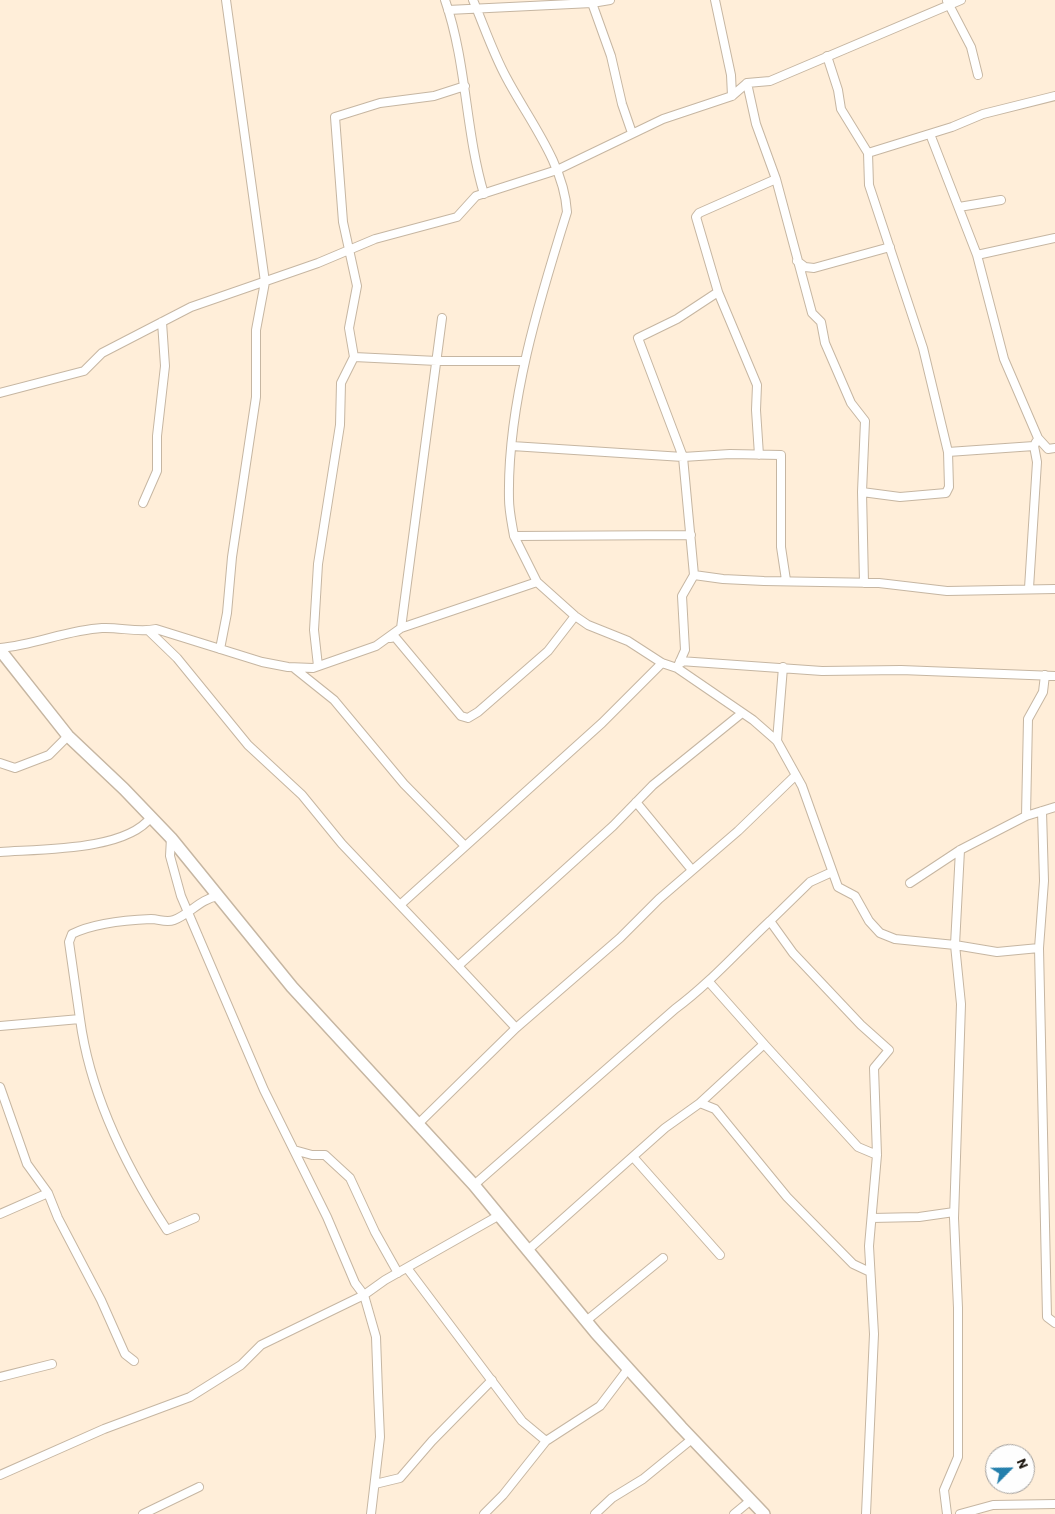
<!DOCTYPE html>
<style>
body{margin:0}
#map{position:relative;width:1055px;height:1514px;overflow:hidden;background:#ffeed9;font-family:Barlow,sans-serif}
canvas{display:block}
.north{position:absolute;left:985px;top:1444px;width:50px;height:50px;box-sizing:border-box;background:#fefefe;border:1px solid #a29f9c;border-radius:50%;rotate:67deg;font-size:14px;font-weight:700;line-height:20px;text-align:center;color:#17110a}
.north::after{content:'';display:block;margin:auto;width:18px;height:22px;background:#247fac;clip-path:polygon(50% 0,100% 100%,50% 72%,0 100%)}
</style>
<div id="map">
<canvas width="1055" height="1514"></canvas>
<div class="north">N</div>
</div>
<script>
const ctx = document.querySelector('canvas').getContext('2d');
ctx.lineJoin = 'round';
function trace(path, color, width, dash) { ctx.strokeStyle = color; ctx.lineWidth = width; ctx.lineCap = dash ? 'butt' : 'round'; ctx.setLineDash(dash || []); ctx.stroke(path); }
const street = new Path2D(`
 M445 0C467 63 465 131 484 194
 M473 0C484 26 493 53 506 77 528 119 564 163 567 212 539 301 507 405 509 499 509 511 512 524 514 536
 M715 0 731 75 732 96
 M947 1 971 47 978 75
 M592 3 611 56 622 104 632 133
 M448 10 592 3 610 0
 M827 56 838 90 841 109 868 153 952 127 983 114 1055 96
 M747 83 756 124 776 179 812 313 821 322 825 343 851 403 865 421 862 492 900 497 946 493 949 487 948 452
 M465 86 434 96 380 103 335 117 343 222 357 286 349 328 354 357 437 361H525
 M930 134 977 255 1055 238
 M868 153 869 185 923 348 948 452 1034 446
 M959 207 1001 200
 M977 255 1004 359 1038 438 1048 449 1055 448
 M797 261 805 267 814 268 890 247
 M0 393 84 371 102 353 191 307 318 263 375 239 457 217 476 196 557 170 663 119 732 96 747 83 770 81 961 0
 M512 446 683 457 730 454 781 455V547L786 580
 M759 455 756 410 757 385 718 292 696 217 699 213 776 179
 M862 492 864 583
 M143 503 157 471V436L165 366 162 322
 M691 535 514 536 537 582 575 616 588 625 628 641 662 663 677 668 753 720 777 741 802 786 838 887 855 896 869 921 880 933 895 939 955 945 997 952 1039 948
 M694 575 683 457 638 338 677 319 718 292
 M1029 588 1037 462 1034 446 1036 442
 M401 628 442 318
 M149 631 177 658 248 745 302 795 342 844 458 966
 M390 638 395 637 461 716 468 718 478 712 548 651 575 616
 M0 648C35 645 67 630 102 628 120 627 139 633 156 629L262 662 288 667 313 668 376 646 401 628 537 582
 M220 649 227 613 232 557 256 397V330L265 282 226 0
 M681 663 680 661 822 671 901 670 1055 676
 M318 666 314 630 318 564 340 425 341 383 354 357
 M294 668 334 700 404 784 465 846
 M677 668 685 650 682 596 694 575 723 579 764 581 879 583 947 591 1055 589
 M777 741 783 667
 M0 763 15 768 49 755 68 736
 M636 802 692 870
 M1042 811 1044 881 1039 948 1047 1317 1055 1323
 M1026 816 1028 719 1043 692 1045 675
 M171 838 170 856 181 896 264 1090 327 1217 355 1283 364 1295 376 1337 378 1392 380 1437 371 1514
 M0 852C40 849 126 851 151 817
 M832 872 810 882 770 921 793 953 861 1025 889 1050 874 1068 877 1155 869 1246 874 1334 866 1514
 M910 883 960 850 1026 816 1055 807
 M400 905 602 723 662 663
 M709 982 764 1044
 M80 1019C90 1094 126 1167 167 1230L195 1218
 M0 1026 80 1019 69 942 72 934C94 923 127 920 151 919 159 919 166 923 174 920 190 914 200 899 218 896
 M516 1028 620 938 659 899 738 831 796 775
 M0 1087 27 1164 48 1193 58 1218 101 1300 125 1354 134 1361
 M700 1103 764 1044 858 1147 877 1155
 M417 1125 516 1028 458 966 613 826 653 785 742 713
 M294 1150 312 1155H325L350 1178 375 1232 398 1273
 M634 1158 720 1255
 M474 1185 675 1009C710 983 738 951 770 921
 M0 1214 48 1193
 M872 1218 919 1217 954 1212
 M528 1250 665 1128 700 1103 715 1109 787 1197 853 1264 870 1272
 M407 1268 522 1421 546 1441
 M586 1321 663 1258
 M0 1377 52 1364
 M0 1475 104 1429 190 1397 241 1365 261 1345 364 1295 385 1280 498 1216
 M375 1484 400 1478 432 1441 492 1380
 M143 1514 199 1487
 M484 1514 503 1495 546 1441 600 1406 628 1369
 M595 1514 612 1498 643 1479 692 1439
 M734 1514 751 1500
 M947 1514 944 1490 958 1457V1308L954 1218 961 1004 955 945 960 850
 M960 1514 993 1505 1055 1504`);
const secondary = new Path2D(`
 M0 650 68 736 124 789 171 838 292 987 474 1185 596 1333 681 1427 764 1514`);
trace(street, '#c6b6a2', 10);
trace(secondary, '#c6b6a2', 14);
trace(street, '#fff', 8);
trace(secondary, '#fff', 11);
</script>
